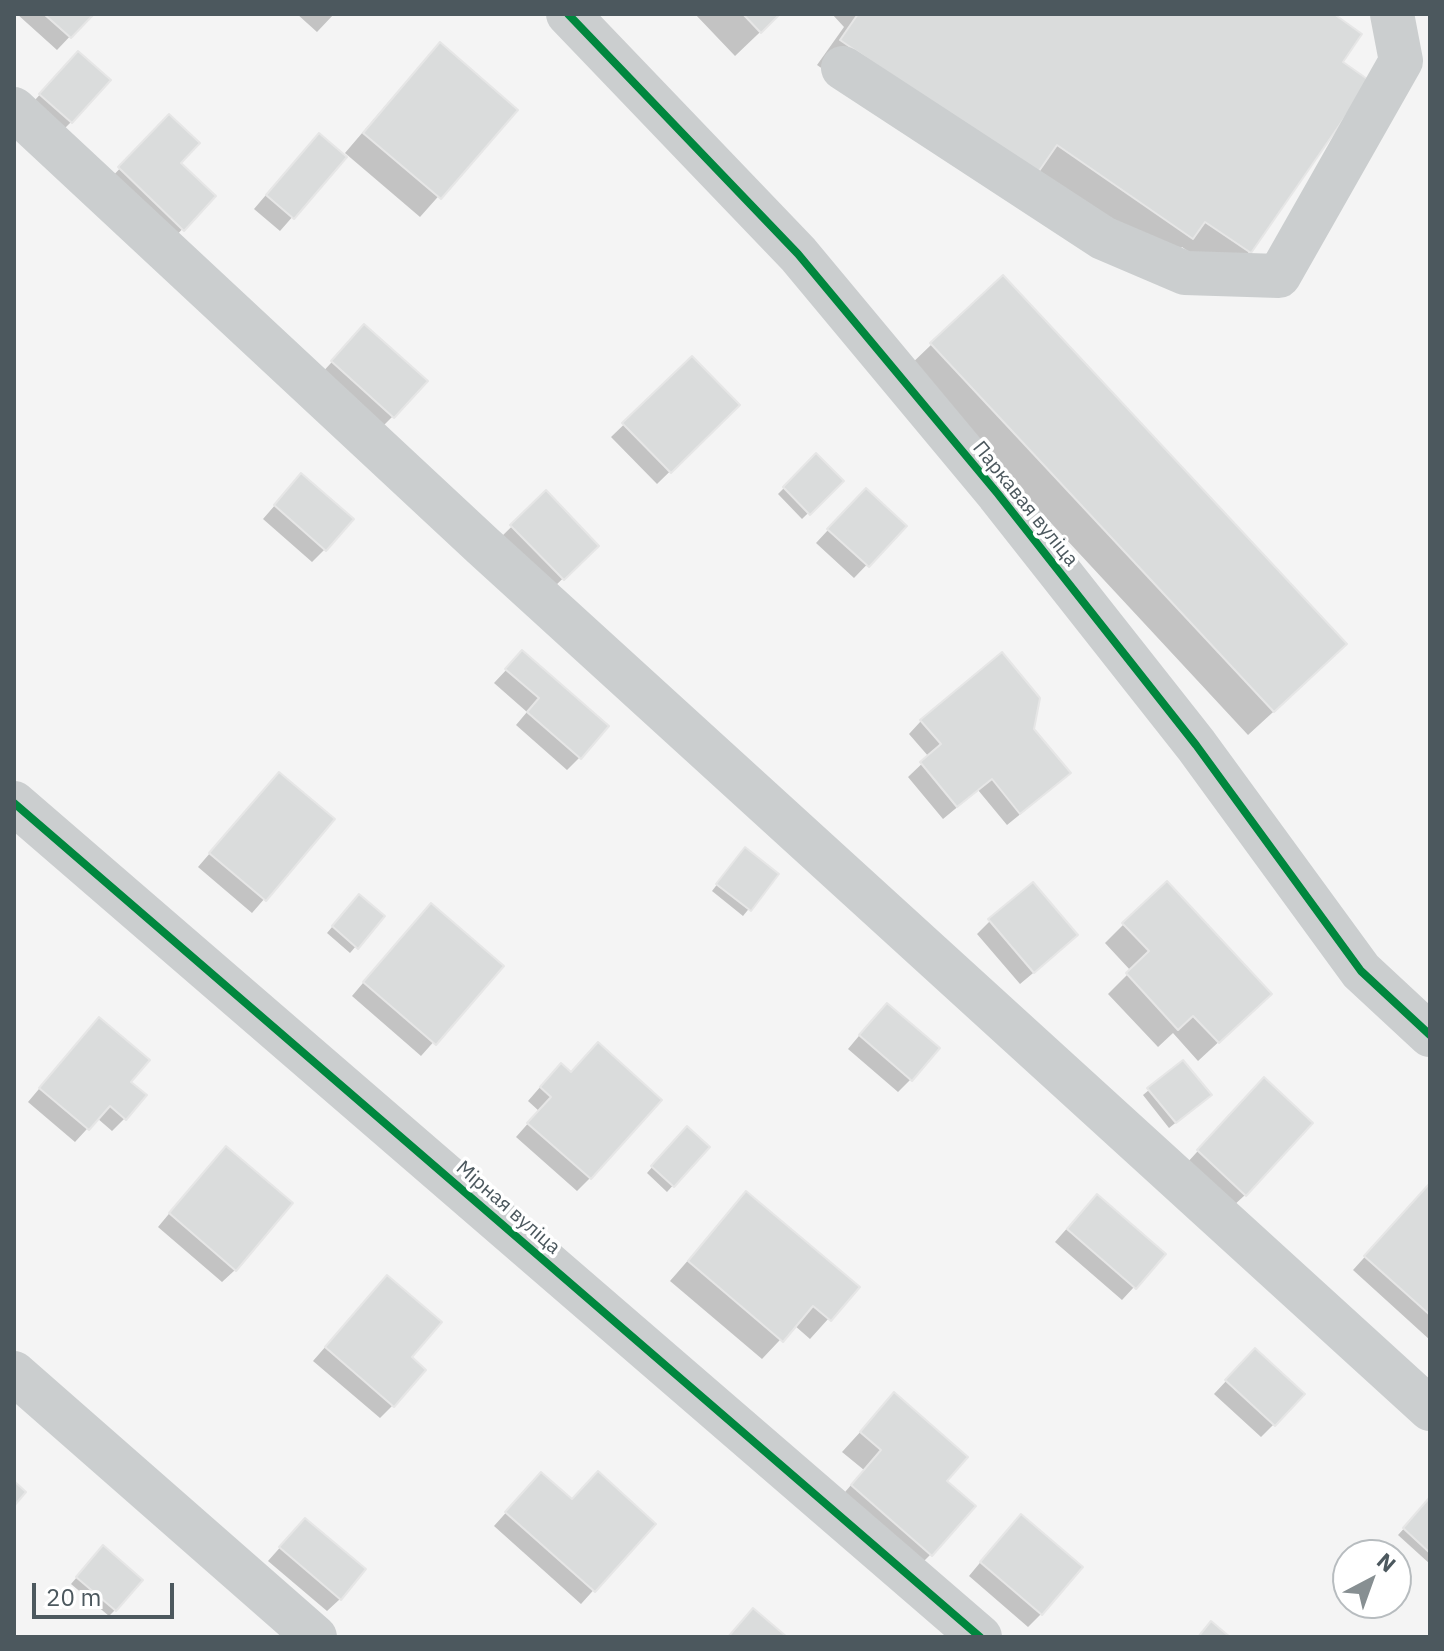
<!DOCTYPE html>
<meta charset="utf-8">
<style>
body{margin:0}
#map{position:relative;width:1444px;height:1651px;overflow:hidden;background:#f4f4f4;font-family:"IBM Plex Sans",sans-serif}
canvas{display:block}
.frame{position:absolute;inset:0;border:16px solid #4c585e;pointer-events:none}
.north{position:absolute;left:1332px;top:1539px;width:80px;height:80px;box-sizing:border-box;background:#fff;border:2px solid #b7bcbf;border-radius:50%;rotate:41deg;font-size:22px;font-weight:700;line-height:32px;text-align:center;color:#4c585e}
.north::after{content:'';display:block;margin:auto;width:28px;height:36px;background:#878f92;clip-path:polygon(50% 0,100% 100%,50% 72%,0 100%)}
.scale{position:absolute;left:32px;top:1583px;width:142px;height:36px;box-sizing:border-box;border:4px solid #4c585e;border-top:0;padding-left:10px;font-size:24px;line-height:28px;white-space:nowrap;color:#4c585e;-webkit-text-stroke:6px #fff;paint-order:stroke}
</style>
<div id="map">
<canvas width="1444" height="1651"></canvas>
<div class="frame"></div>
<div class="north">N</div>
<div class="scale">20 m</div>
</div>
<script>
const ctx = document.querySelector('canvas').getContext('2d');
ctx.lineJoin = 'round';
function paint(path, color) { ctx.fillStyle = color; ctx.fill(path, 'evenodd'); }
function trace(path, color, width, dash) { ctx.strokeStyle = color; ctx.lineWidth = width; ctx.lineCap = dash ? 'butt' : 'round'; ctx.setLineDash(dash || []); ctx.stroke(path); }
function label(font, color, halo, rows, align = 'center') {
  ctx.font = font + ' "IBM Plex Sans",sans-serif'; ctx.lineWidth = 7; ctx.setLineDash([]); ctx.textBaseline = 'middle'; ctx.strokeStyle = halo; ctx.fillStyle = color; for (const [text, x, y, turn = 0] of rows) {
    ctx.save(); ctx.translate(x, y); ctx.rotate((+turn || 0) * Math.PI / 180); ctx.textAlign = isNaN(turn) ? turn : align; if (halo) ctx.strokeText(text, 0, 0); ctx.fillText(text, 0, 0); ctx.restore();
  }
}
paint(new Path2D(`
 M17 14H91L57 50Z
 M297 14H334L317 32Z
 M695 14H779L735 56Z
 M832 14H1330L1340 62 1368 81 1249 252 1225 277 1182 247 1167 262 1010 197 817 65 844 27Z
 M421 64 515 110 420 217 345 153Z
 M65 66 71 122 58 135 28 108Z
 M169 117 178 163 214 196 170 242 107 182Z
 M306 148 344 158 280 231 254 209Z
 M352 340 393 416 380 429 320 375Z
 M932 344 1320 669 1248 735 907 368Z
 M692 359 738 405 657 484 611 437Z
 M816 456 841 481 802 519 778 494Z
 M289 489 325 549 312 562 263 519Z
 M546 493 596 546 550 591 499 539Z
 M853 503 904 526 854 578 816 543Z
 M523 652 580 757 567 770 516 725 527 712 494 683Z
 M921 721 1032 729 1055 786 1007 825 978 790 943 819 908 777 929 757 909 734Z
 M267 787 333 820 252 913 198 867Z
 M739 856 777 874 743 916 712 891Z
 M353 902 382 916 350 953 327 933Z
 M418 918 501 966 421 1056 352 996Z
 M990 921 1063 948 1020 984 977 934Z
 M1124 924 1250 1013 1198 1061 1173 1033 1158 1047 1108 994 1131 971 1105 943Z
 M874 1018 911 1079 898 1092 848 1049Z
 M87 1032 128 1082 125 1118 112 1131 97 1118 75 1142 28 1102Z
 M548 1078 590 1178 577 1191 516 1137 539 1111 528 1101Z
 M1149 1090 1203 1101 1169 1128 1143 1095Z
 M1251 1093 1245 1195 1232 1207 1186 1164Z
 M681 1134 707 1147 667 1192 647 1173Z
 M213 1161 235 1270 222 1282 158 1227Z
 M1430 1185V1340L1353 1270Z
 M746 1194 857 1287 810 1339 794 1325 762 1359 670 1281Z
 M1084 1209 1134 1287 1122 1300 1055 1242Z
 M375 1290 409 1358 392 1406 380 1418 313 1361Z
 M1242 1364 1274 1424 1261 1437 1214 1394Z
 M894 1395 944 1481 930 1555 911 1574 833 1506 864 1470 842 1452Z
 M528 1488 572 1501 653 1524 581 1604 494 1526Z
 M1430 1500V1564L1398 1535Z
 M1008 1529 1041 1614 1028 1627 969 1576Z
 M292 1534 340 1599 327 1611 268 1561Z
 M97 1554 115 1610 109 1616 71 1584Z`), '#0003');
const building = new Path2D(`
 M44 14H94L71 38Z
 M743 14H780L761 33Z
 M858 14H1334L1362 34 1343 62 1370 81 1251 253 1205 222 1193 239 1057 145 1037 174 840 40Z
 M440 42 518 110 441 199 363 133Z
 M78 51 111 80 72 123 39 94Z
 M169 114 200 143 181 163 216 196 184 231 118 167Z
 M319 133 347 157 294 219 266 195Z
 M1003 275 1347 644 1274 712 930 343Z
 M364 324 428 381 394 418 331 361Z
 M692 356 740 405 671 473 622 423Z
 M816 453 844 481 810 515 783 487Z
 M301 473 354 519 326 551 274 505Z
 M866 488 907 526 869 567 827 529Z
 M546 490 599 546 564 580 510 525Z
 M522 650 609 726 581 759 527 712 539 698 505 669Z
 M1002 652 1040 698 1034 729 1071 773 1020 814 992 779 957 807 920 762 941 744 920 720Z
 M279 772 335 819 266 901 209 853Z
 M745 847 779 874 751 911 716 884Z
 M1167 881 1272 994 1219 1043 1193 1016 1178 1030 1126 973 1149 951 1122 923Z
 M1033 882 1078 935 1034 973 988 919Z
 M359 894 385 916 358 949 332 926Z
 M431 903 504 966 436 1045 363 982Z
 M887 1003 940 1048 912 1081 859 1035Z
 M99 1017 150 1060 131 1082 147 1095 126 1120 110 1106 89 1130 39 1088Z
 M598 1042 662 1100 591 1179 527 1123 551 1097 540 1087 561 1063 571 1072Z
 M1183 1060 1212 1095 1176 1123 1147 1088Z
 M1264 1077 1313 1123 1246 1196 1197 1150Z
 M687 1126 710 1147 674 1187 651 1166Z
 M226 1146 293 1203 236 1271 169 1213Z
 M1430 1183V1315L1364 1256Z
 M746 1191 860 1287 831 1321 813 1306 783 1342 688 1261Z
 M1097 1194 1166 1254 1136 1289 1067 1229Z
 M387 1275 442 1322 412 1357 426 1370 394 1407 325 1347Z
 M1255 1348 1305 1394 1275 1426 1225 1380Z
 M894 1392 968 1457 947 1481 976 1506 932 1556 851 1485 881 1450 860 1432Z
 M598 1471 656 1524 595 1592 505 1512 541 1472 572 1499Z
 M14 1481 26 1492 14 1506Z
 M1430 1497V1553L1403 1528Z
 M1021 1514 1083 1567 1042 1615 980 1562Z
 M305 1518 366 1569 341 1600 279 1547Z
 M103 1545 143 1580 116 1611 76 1577Z
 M753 1608 787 1637H728Z
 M1211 1621 1230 1637H1198Z`);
paint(building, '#dadcdc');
trace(building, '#e6e6e6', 2);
trace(new Path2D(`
 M568 14 798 254 998 494 1196 745 1361 971 1430 1035
 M843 68 1103 238 1185 273 1279 276 1401 61 1392 14
 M14 109 483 546 1430 1409
 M14 803 980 1637
 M14 1373 315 1637`), '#cbcecf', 44);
trace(new Path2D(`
 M568 14 798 254 998 494 1196 745 1361 971 1430 1035
 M14 803 980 1637`), '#00873e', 8);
label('20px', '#4c585e', '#fff', [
 ["Паркавая вуліца",1025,504,51],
 ["Мірная вуліца",508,1208,41]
]);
</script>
